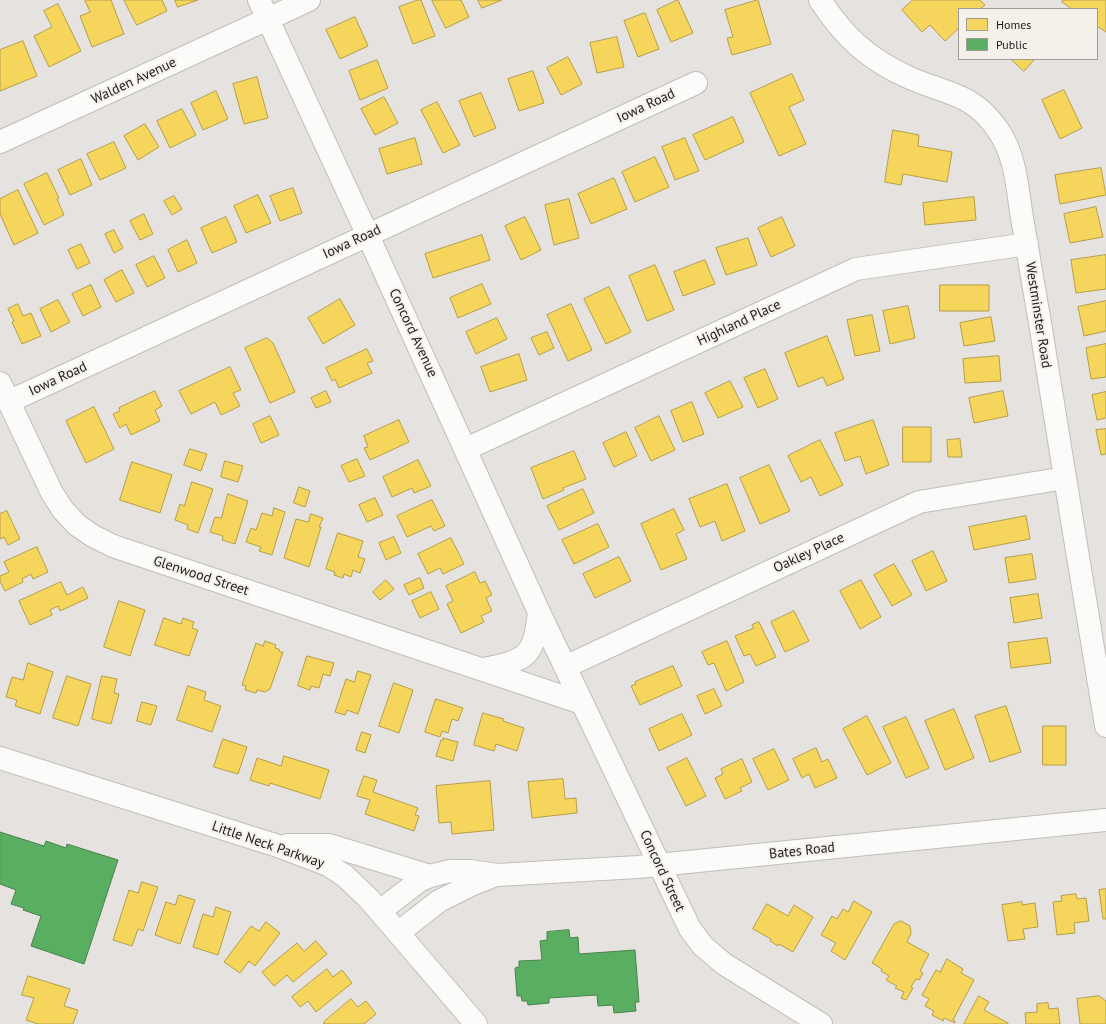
<!DOCTYPE html>
<style>
body{margin:0}
#map{position:relative;width:1106px;height:1024px;overflow:hidden;background:#e5e2df;font-family:"PT Sans",sans-serif}
canvas{display:block}
.legend{position:absolute;left:958px;top:8px;width:140px;height:52px;box-sizing:border-box;background:#f5f0e9;border:1px solid #9f9b96;margin:0;padding:5px 7px;list-style:none;font-size:12px;color:#1e1c1a}
.legend li{display:flex;align-items:center;gap:8px;height:20px}
.legend b{width:20px;border:1px solid #9f9b96}
</style>
<div id="map">
<canvas width="1106" height="1024"></canvas>
<ul class="legend">
<li><b style="height:11px;background:#f6d55c"></b>Homes</li>
<li><b style="height:11px;background:#5aae61"></b>Public</li>
</ul>
</div>
<script>
const ctx = document.querySelector('canvas').getContext('2d');
ctx.lineJoin = 'round';
function paint(path, color) { ctx.fillStyle = color; ctx.fill(path, 'evenodd'); }
function trace(path, color, width, dash) { ctx.strokeStyle = color; ctx.lineWidth = width; ctx.lineCap = dash ? 'butt' : 'round'; ctx.setLineDash(dash || []); ctx.stroke(path); }
function label(font, color, halo, rows, align = 'center') {
  ctx.font = font + ' "PT Sans",sans-serif'; ctx.lineWidth = 4; ctx.setLineDash([]); ctx.textBaseline = 'middle'; ctx.strokeStyle = halo; ctx.fillStyle = color; for (const [text, x, y, turn = 0] of rows) {
    ctx.save(); ctx.translate(x, y); ctx.rotate((+turn || 0) * Math.PI / 180); ctx.textAlign = isNaN(turn) ? turn : align; if (halo) ctx.strokeText(text, 0, 0); ctx.fillText(text, 0, 0); ctx.restore();
  }
}
const homes = new Path2D(`
 M85 0H111L124 34 92 47 80 16 90 12Z
 M124 0H162L167 11 137 25Z
 M175 0H198L178 7Z
 M418 0H421L435 36 413 44 399 7Z
 M432 0H461L469 17 446 28Z
 M478 0H502L482 8Z
 M678 0 693 33 671 42 657 10Z
 M758 0 771 44 732 55 727 38 733 37 725 10Z
 M913 0H980L985 5 980 9H959V28L945 41 930 25 922 32 902 10Z
 M1063 0H1106V32L1097 26V9H1072L1062 2Z
 M58 4 81 51 49 67 34 36 52 27 44 11Z
 M645 13 659 49 638 57 624 21Z
 M355 17 368 46 340 59 326 30Z
 M617 37 624 67 597 73 590 43Z
 M23 41 37 76 0 91V50Z
 M568 57 582 84 561 95 547 68Z
 M1011 59H1035L1024 71Z
 M377 60 388 88 360 100 349 71Z
 M533 71 544 103 519 111 508 79Z
 M792 74 804 100 789 107 806 144 779 156 750 93Z
 M257 77 268 118 244 124 233 84Z
 M1064 90 1082 128 1060 139 1042 100Z
 M216 91 228 119 203 130 191 103Z
 M481 93 496 128 474 137 459 101Z
 M384 97 398 123 375 135 361 109Z
 M437 102 460 145 443 153 421 110Z
 M182 109 196 135 170 148 157 121Z
 M733 117 744 142 705 160 693 135Z
 M145 124 159 147 138 160 124 136Z
 M893 130 919 135 918 146 952 152 947 182 903 174 901 185 885 182Z
 M415 138 422 164 387 174 379 149Z
 M685 138 699 171 675 180 662 147Z
 M114 142 126 168 100 180 87 154Z
 M655 157 669 187 635 202 622 172Z
 M81 159 92 185 70 195 58 170Z
 M1101 168 1106 195 1060 204 1055 175Z
 M47 173 59 198 57 199 64 215 44 225 24 184Z
 M614 178 627 209 591 224 578 194Z
 M293 188 302 213 280 221 270 196Z
 M18 190 38 233 14 245 0 214V199Z
 M258 195 271 223 246 233 234 206Z
 M174 196 182 209 172 215 164 201Z
 M974 197 976 220 925 225 923 203Z
 M569 199 579 238 554 245 545 205Z
 M1096 207 1103 237 1070 243 1064 214Z
 M144 214 153 234 140 240 130 221Z
 M226 217 237 242 212 253 201 228Z
 M525 217 541 250 521 260 505 226Z
 M782 217 795 246 771 257 758 228Z
 M114 230 123 248 114 253 105 234Z
 M482 235 490 260 433 278 425 254Z
 M748 238 757 265 726 275 716 248Z
 M187 240 197 263 178 272 168 250Z
 M81 244 90 263 77 269 68 250Z
 M1106 255V289L1076 293 1071 260Z
 M154 256 165 278 147 287 136 265Z
 M705 260 715 284 683 296 674 272Z
 M655 265 674 310 647 321 629 276Z
 M122 270 134 293 116 302 104 280Z
 M482 284 491 304 458 318 450 298Z
 M91 285 101 307 83 316 72 294Z
 M940 285H989V311H940Z
 M609 287 631 332 606 344 584 299Z
 M340 299 355 325 323 344 308 318Z
 M58 300 70 322 51 332 40 309Z
 M1106 301V331L1084 336 1078 307Z
 M18 304 23 316 31 313 41 336 22 344 12 322 14 321 8 309Z
 M571 304 592 350 568 361 547 315Z
 M908 306 915 338 890 344 883 311Z
 M872 315 880 351 855 356 847 320Z
 M991 317 995 341 964 346 960 323Z
 M497 318 507 339 476 354 466 332Z
 M547 332 554 348 539 355 531 338Z
 M827 336 844 379 827 386 823 377 798 387 785 353Z
 M267 338 273 343 295 392 270 403 245 348Z
 M1106 344V377L1091 379 1086 348Z
 M367 349 373 361 367 363 372 373 339 388 335 379 332 381 326 368Z
 M519 354 527 380 490 392 481 367Z
 M999 356 1001 381 965 383 963 359Z
 M230 367 241 390 233 393 240 406 221 415 215 402 191 414 179 391Z
 M765 369 778 399 758 408 744 378Z
 M730 381 743 407 718 418 705 393Z
 M155 391 162 406 155 410 160 421 131 435 126 424 120 428 113 414 120 411 119 408Z
 M326 391 331 402 316 408 311 398Z
 M1003 391 1008 416 974 423 969 398Z
 M1106 392V418L1097 420 1092 395Z
 M692 402 704 434 683 442 671 411Z
 M94 407 114 449 86 463 66 421Z
 M270 416 279 435 261 443 253 424Z
 M659 416 675 450 651 461 635 428Z
 M399 420 409 442 370 460 364 448 368 447 364 436Z
 M873 420 889 465 866 474 860 456 845 461 835 433Z
 M903 427H931V462H903Z
 M1106 429V454L1101 455 1096 430Z
 M626 432 637 456 614 467 603 443Z
 M960 439 962 457H948L947 440Z
 M820 440 843 485 820 496 811 477 801 482 788 456Z
 M190 449 207 454 201 471 184 465Z
 M574 451 586 479 563 488 564 490 543 499 531 468Z
 M357 459 365 476 349 482 341 466Z
 M418 460 431 486 414 493 412 488 392 497 383 477Z
 M225 461 243 466 238 482 221 477Z
 M132 462 172 475 160 513 120 500Z
 M769 465 790 511 760 524 740 478Z
 M192 482 213 489 198 533 187 529 188 525 175 520 180 504 184 506Z
 M727 484 745 531 722 541 715 521 700 527 689 499Z
 M299 487 310 491 305 507 294 503Z
 M583 489 594 513 559 530 547 506Z
 M228 494 248 501 235 544 222 540 223 536 210 532 215 517 221 518Z
 M375 498 383 515 367 522 359 505Z
 M432 500 445 526 434 531 431 526 407 537 397 516Z
 M274 508 285 512 272 555 259 551 261 547 246 542 251 528 256 530 262 513 272 516Z
 M674 509 684 530 676 534 687 559 661 570 641 524Z
 M7 511 20 539 8 545 4 537 0 539V514Z
 M311 514 323 518 319 527H321L309 567 284 558 296 519 308 522Z
 M1026 516 1030 539 974 550 969 527Z
 M598 524 609 547 574 564 562 540Z
 M338 533 363 541 358 557 365 559 360 573 353 570 351 577 344 574 343 578 334 575 335 572 326 569Z
 M394 537 401 553 386 560 379 543Z
 M451 538 464 564 443 574 440 568 428 574 418 554Z
 M37 547 48 572 33 579 31 574 22 579 23 582 5 591 0 581V576L9 572 4 562Z
 M933 551 947 581 926 591 912 561Z
 M1032 554 1036 579 1009 583 1005 558Z
 M619 557 631 581 595 598 583 574Z
 M894 564 912 595 892 606 874 575Z
 M475 572 480 583 485 581 492 595 486 598 492 611 481 616 484 622 461 633 447 604 453 601 446 586Z
 M420 578 424 588 409 595 404 585Z
 M386 580 394 589 380 600 373 592Z
 M861 580 881 617 860 629 840 591Z
 M61 582 67 595 83 587 88 598 60 611 58 606 50 610 52 615 30 625 19 601Z
 M431 592 439 609 420 618 412 601Z
 M1038 594 1042 618 1014 623 1010 598Z
 M119 601 145 610 130 656 104 647Z
 M794 611 809 641 785 652 771 622Z
 M164 618 181 624 183 618 194 622 192 628 198 630 189 656 155 645Z
 M759 622 776 657 756 666 750 654 744 656 735 636 754 628 752 625Z
 M1047 638 1051 663 1011 668 1008 643Z
 M265 641 276 645 275 648 279 649 280 652H283L270 689 265 692 257 690 256 693 245 690 246 686 242 685 256 643 263 646Z
 M727 641 744 682 726 691 714 663 708 665 702 652Z
 M307 656 334 663 330 676 323 674 319 688 311 686 310 690 298 686Z
 M28 663 53 672 40 714 15 706 17 700 6 697 12 677 23 680Z
 M673 666 682 686 640 705 631 686 636 684 635 682Z
 M358 671 371 675 358 714 347 710 345 715 335 712 346 679 354 682Z
 M67 676 91 684 78 726 53 718Z
 M102 676 117 679 114 693 119 694 111 724 92 719Z
 M394 683 413 690 399 733 379 726Z
 M188 686 206 692 204 700 221 706 212 732 177 720Z
 M714 689 722 706 705 714 697 696Z
 M436 699 463 708 458 721 452 719 448 733 442 731 440 737 425 732Z
 M142 702 157 706 151 725 137 721Z
 M1006 706 1021 752 990 762 975 716Z
 M954 709 974 758 945 770 925 721Z
 M483 713 504 719 503 721 524 728 517 751 496 744 494 751 474 745Z
 M682 714 692 735 659 751 649 729Z
 M867 716 891 763 867 775 843 729Z
 M906 717 929 768 906 778 883 727Z
 M1043 726H1066V765H1043Z
 M362 732 371 735 365 753 356 750Z
 M443 738 458 742 453 761 436 756 441 740H443Z
 M223 739 247 747 238 774 214 767Z
 M816 748 822 762 828 759 837 778 815 788 809 774 802 778 793 759Z
 M774 749 789 780 768 790 753 759Z
 M284 756 329 770 320 799 270 783 269 786 250 780 257 758 281 766Z
 M687 758 706 796 686 806 667 768Z
 M742 759 752 782 740 788 742 791 725 799 715 778 723 774 721 769Z
 M364 776 377 780 373 792 418 808 415 815 419 816 414 831 365 814 370 800 357 796Z
 M563 779 565 799 576 798 577 813 532 818 528 782Z
 M490 781 494 830 452 834 451 822 439 823 436 786Z
 M142 882 158 887 143 931 138 929 132 946 113 940 129 890 138 893Z
 M1106 889V919H1103L1099 890Z
 M1076 894 1077 899 1086 898 1089 921 1074 923 1075 933 1057 935 1053 902 1062 901 1061 896Z
 M179 895 195 900 180 944 155 935 166 902 175 905Z
 M854 901 872 912 845 960 831 951 836 943 821 935 832 916 837 919 843 909 848 912Z
 M1022 902V905L1035 903 1038 927 1023 929 1025 939 1008 941 1002 905Z
 M767 904 788 916 794 905 813 917 793 952 779 944 778 946 770 941 771 939 753 929Z
 M216 907 231 912 218 955 193 947 203 914 213 917Z
 M901 921 910 926 911 934 907 942 929 954 920 971 923 973 919 980 916 979 911 987 913 988 906 1000 901 998 904 992 895 988 897 986 886 980 889 976 881 971 882 969 872 963 894 924Z
 M266 922 280 933 255 966 249 961 240 973 224 962 251 926 259 931Z
 M316 941 327 954 293 982 287 975 274 986 262 972 297 943 304 951Z
 M947 959 963 969 961 973 974 980 953 1020 955 1021V1023L944 1018 943 1021 932 1015 934 1011 925 1006 929 999 922 995 936 970 940 972Z
 M327 969 333 977 342 970 352 983 316 1012 308 1001 300 1007 292 997Z
 M28 976 70 989 64 1006 78 1010 73 1024H38L26 1020 34 998 22 995Z
 M979 996 989 1002 984 1010 1008 1023V1024H964Z
 M1099 996 1106 1001V1024H1080L1077 999Z
 M351 999 358 1007 366 1001 376 1014 364 1024H323L325 1023 324 1022Z
 M1048 1003 1049 1009 1058 1008 1060 1024H1026L1025 1013 1037 1012V1004Z`);
paint(homes, '#f6d55c');
trace(homes, '#b59e48', 1);
const public = new Path2D(`
 M0 832 44 846 46 841 66 848 67 844 118 860 84 964 31 946 41 916 23 910 24 908 11 904 16 890 0 884Z
 M569 930 570 938 578 937 579 954 635 950 639 1002H635L636 1011 614 1013 613 1005 598 1006 597 995 549 998V1003L528 1005 527 1001H522L521 996H517L515 968 519 967V961L542 960 540 941 547 940V932Z`);
paint(public, '#5aae61');
trace(public, '#48824c', 1);
const minor = new Path2D(`
 M259 0 375 251 539 612 690 929 703 946 724 964 821 1024
 M820 0C844 37 869 60 910 78 946 94 973 93 998 130 1016 156 1017 187 1022 218 1028 251 1033 284 1039 317 1060 453 1084 590 1106 726
 M0 142 309 0
 M0 383 52 493 63 510 77 525 93 536 113 546 582 703
 M8 402 696 83
 M466 449 856 269 1027 244
 M565 667 919 502 1065 478
 M484 669C527 660 534 657 539 612
 M380 911 419 881 430 876 450 871H470L497 875 638 867 1106 820
 M398 933 439 901 473 884 496 875`);
const major = new Path2D(`
 M0 758 278 846 328 865 345 876 369 899 476 1024
 M288 845H329L430 876`);
trace(minor, '#c0bebc', 24);
trace(major, '#c0bebc', 24);
trace(minor, '#fbfbfa', 22);
trace(major, '#fbfbfa', 22);
label('14px', '#1e1c1a', '#f5f0e9', [
 ["Walden Avenue",134,81,-25],
 ["Iowa Road",646,106,-25],
 ["Iowa Road",352,242,-25],
 ["Westminster Road",1038,315,81],
 ["Highland Place",739,323,-25],
 ["Concord Avenue",413,333,65],
 ["Iowa Road",58,379,-25],
 ["Oakley Place",809,553,-25],
 ["Glenwood Street",201,576,18],
 ["Little Neck Parkway",268,845,19],
 ["Bates Road",802,851,-6],
 ["Concord Street",662,871,65]
]);
</script>
